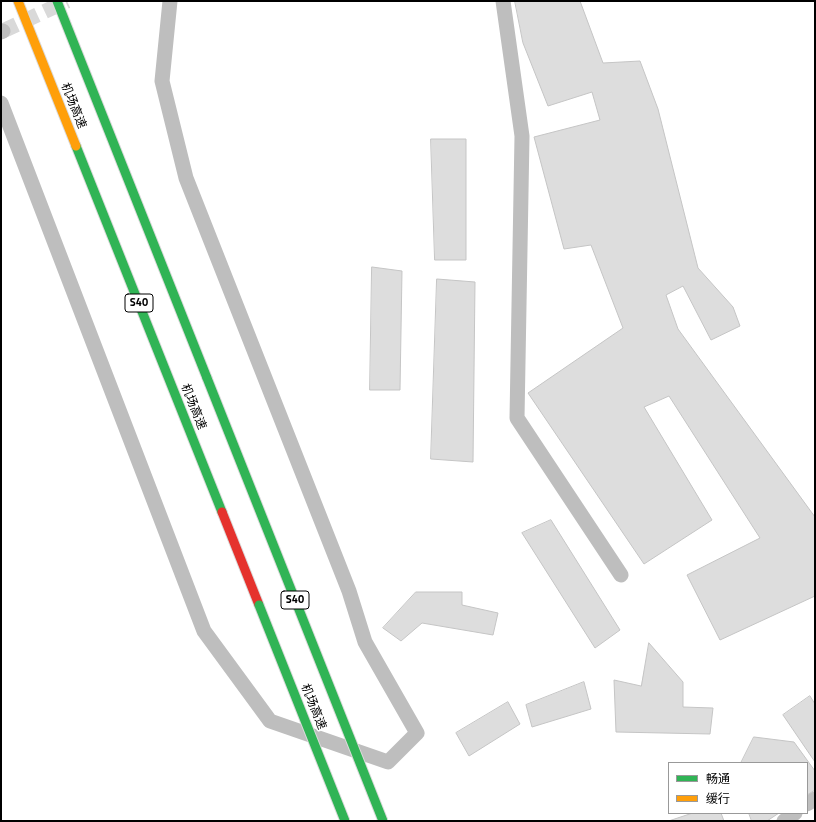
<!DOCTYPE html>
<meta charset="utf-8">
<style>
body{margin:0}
#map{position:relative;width:816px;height:822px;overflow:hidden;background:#fff;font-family:"Titillium Web","Noto Sans SC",sans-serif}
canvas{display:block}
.frame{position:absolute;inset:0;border:2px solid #000;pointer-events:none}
.legend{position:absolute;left:668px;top:762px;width:140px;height:52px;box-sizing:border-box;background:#fff;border:1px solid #999;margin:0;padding:5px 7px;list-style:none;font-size:12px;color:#000}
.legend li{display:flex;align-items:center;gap:8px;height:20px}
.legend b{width:20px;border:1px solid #999}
</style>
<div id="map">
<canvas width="816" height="822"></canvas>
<div class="frame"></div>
<ul class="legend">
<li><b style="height:5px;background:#30b455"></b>畅通</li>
<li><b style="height:5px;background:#ff9f0a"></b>缓行</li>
</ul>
</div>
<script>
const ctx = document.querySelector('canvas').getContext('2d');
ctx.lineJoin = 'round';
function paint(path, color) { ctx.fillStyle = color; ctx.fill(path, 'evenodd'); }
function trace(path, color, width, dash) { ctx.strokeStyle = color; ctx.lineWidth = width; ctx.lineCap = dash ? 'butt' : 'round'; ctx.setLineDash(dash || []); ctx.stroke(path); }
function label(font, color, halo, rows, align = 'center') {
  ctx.font = font + ' "Titillium Web","Noto Sans SC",sans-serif'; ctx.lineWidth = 3; ctx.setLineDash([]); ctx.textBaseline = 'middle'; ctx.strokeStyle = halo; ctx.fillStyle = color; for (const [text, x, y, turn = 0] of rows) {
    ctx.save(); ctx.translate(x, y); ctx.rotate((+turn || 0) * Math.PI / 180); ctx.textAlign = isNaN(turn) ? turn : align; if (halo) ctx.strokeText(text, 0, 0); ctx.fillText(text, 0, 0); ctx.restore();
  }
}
const building = new Path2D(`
 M515 1H580L603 63 640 61 658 109 698 268 733 307 740 326 711 340 683 286 666 295 678 329 815 517V596L720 640 687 575 760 538 669 396 644 407 712 520 644 564 528 393 623 328 591 245 564 249 534 137 600 120 592 92 548 106 523 43Z
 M431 139H466V260H435Z
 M372 267 402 271 400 390H370Z
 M437 279 475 282 473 462 431 459Z
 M551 520 620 630 595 648 522 533Z
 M416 592H462V605L498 613 493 635 422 623 401 641 383 628Z
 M649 643 683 682V707L713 708 710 734 616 732 614 680 641 686Z
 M584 682 591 709 532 727 526 705Z
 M810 696 815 704V762L783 715Z
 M508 702 520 724 469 756 456 733Z
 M754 737 794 742 815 771V790L807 795V763H741Z
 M693 813H721L724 821H669Z
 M749 813H779L767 821H752Z`);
paint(building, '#ddd');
trace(building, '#c5c5c5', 1);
trace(new Path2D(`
 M3 31 67 1`), '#d9d9d9', 15, [15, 8]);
const fast = new Path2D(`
 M57 1 207 378
 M76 146 222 512`);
const slow = new Path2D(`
 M18 1 76 146`);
const jam = new Path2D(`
 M222 512 259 605`);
trace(fast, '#dbdbdb', 11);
trace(slow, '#dbdbdb', 11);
trace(jam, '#dbdbdb', 11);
trace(new Path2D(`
 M503 1 522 136 517 418 621 575
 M1 32 3 31
 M1 103 204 631 270 721 388 762 417 733 365 642 349 591 186 178 162 81 170 1
 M807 804 815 799
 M784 821 795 813`), '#bebebe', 15);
trace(fast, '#30b455', 9);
trace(slow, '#ff9f0a', 9);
trace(jam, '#e5322d', 9);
const fastBridge = new Path2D(`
 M207 378 383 821
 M259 605 345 821`);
trace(fastBridge, '#dbdbdb', 11, []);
trace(fastBridge, '#30b455', 9);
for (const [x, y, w] of [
 [139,303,28],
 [295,600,28]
]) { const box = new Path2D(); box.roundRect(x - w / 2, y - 9, w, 18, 3); ctx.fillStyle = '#fff'; ctx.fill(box); trace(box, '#000', 1); }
label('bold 11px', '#000', null, [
 ["S40",139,303],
 ["S40",295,600]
]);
label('12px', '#000', '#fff', [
 ["机场高速",73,106,68],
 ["机场高速",193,407,68],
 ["机场高速",313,707,68]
]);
</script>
